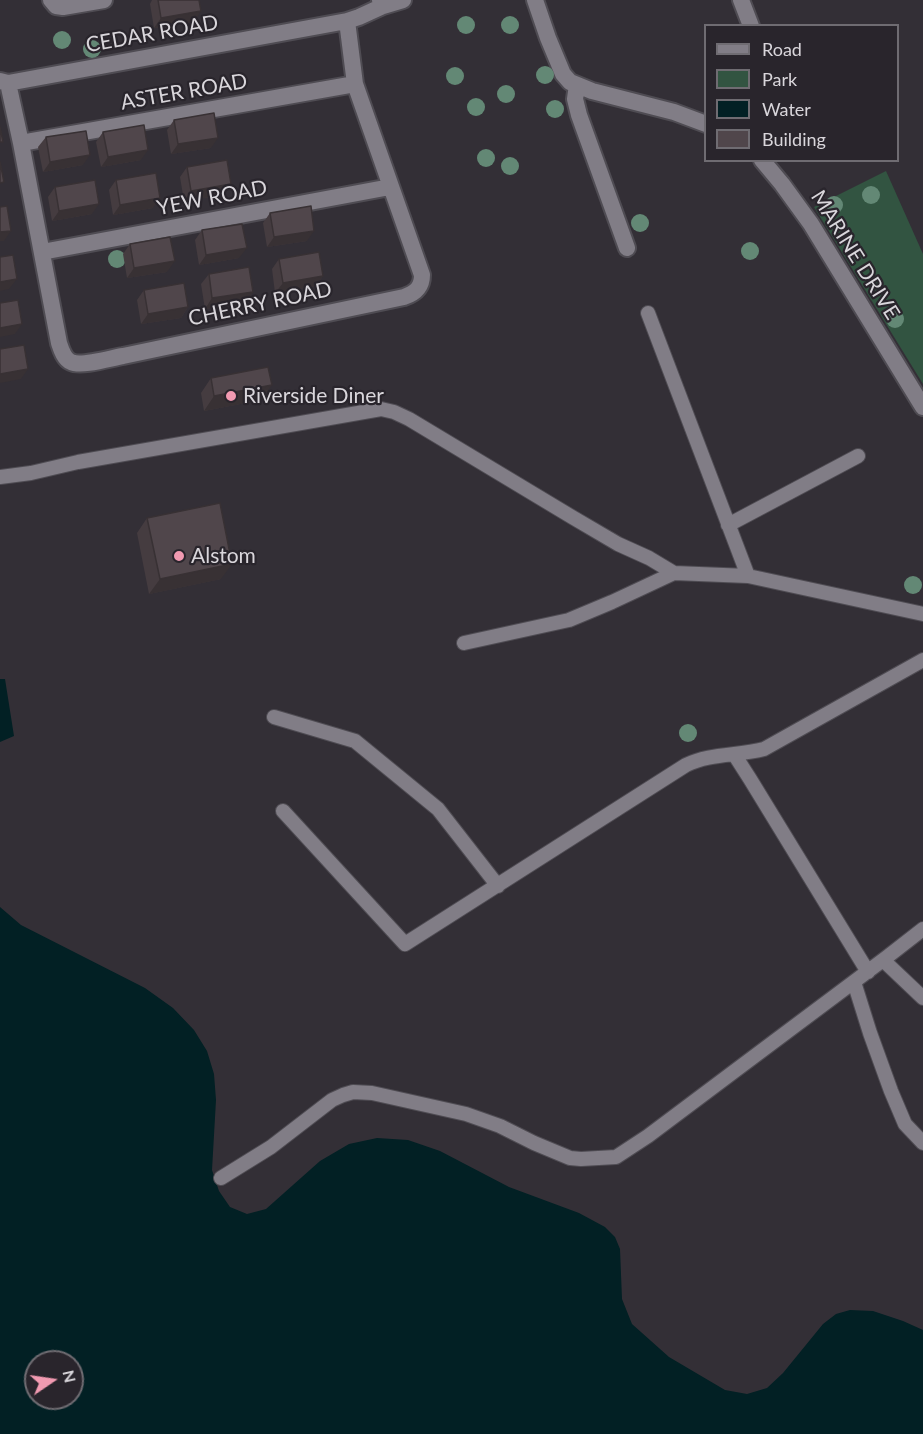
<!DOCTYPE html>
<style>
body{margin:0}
#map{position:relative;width:923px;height:1434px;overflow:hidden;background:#332f36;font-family:Lato,sans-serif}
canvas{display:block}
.legend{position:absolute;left:704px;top:24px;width:195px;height:138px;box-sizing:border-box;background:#29252c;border:2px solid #6f6c72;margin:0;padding:8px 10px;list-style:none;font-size:18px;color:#d9d6db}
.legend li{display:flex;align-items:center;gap:12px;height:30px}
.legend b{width:30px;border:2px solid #6f6c72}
.north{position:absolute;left:24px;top:1350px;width:60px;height:60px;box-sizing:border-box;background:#29252c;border:2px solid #6f6c72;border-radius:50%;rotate:77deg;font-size:16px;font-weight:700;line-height:24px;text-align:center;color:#d9d6db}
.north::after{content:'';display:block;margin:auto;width:21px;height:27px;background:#f19ab1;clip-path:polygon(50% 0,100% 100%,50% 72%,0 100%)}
</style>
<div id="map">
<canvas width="923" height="1434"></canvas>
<ul class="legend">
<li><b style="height:8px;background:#817d86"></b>Road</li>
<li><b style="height:16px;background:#325441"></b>Park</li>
<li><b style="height:16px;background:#022024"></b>Water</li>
<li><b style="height:16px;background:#50464b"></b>Building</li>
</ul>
<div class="north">N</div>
</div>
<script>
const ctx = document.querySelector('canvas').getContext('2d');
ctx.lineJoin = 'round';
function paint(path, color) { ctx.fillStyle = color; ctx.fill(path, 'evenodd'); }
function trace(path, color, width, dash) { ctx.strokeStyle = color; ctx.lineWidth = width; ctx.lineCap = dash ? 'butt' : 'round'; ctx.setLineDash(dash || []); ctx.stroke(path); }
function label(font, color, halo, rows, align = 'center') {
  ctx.font = font + ' Lato,sans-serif'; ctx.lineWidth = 4.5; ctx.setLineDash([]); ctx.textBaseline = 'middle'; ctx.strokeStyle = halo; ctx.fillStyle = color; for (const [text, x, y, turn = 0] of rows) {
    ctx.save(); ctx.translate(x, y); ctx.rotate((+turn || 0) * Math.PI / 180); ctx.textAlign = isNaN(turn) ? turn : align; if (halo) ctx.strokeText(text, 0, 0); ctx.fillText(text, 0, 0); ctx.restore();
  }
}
paint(new Path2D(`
 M886 171 923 254V384L814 207Z`), '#325441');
paint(new Path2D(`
 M0 679H5L14 736 0 742Z
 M0 907 21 925 145 988 173 1008 194 1030 207 1051 214 1074 216 1100 212 1170 219 1191 230 1207 247 1214 266 1209 320 1161 349 1144 377 1138 408 1140 440 1151 509 1187 579 1213 605 1227 615 1237 620 1249 622 1299 632 1324 669 1357 725 1390 747 1394 767 1388 783 1373 823 1324 836 1314 850 1310 873 1311 903 1321 923 1330V1434H0ZM36 1362H72V1398H36Z`), '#022024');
const service = new Path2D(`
 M648 313 748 576
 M0 477 31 473 78 462 381 409 394 412 409 419 572 517 618 544 649 558 674 573 748 576 923 614
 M728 525 858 456
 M464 643 569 620 612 602 674 573
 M274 717 355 741 438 809 498 886
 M734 754 750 779 868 972
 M283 811 405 944 686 765C710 753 738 756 764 749L923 660
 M883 960 923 998
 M854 982 870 1033 891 1091 905 1124 923 1143
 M221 1178 271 1147 332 1100 343 1095 353 1092 372 1093 466 1114 500 1126 534 1143 570 1158 581 1159 616 1157 648 1136 732 1073 887 957 923 929`);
const minor = new Path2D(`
 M51 0 56 6 63 7 104 0
 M535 0 548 38 563 74 570 82 592 91 674 112 706 124
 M741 0 751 26
 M383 6 403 0
 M0 81 8 83 347 21
 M8 83 21 143 59 343C61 349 64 359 71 362 81 367 111 358 123 356L404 297C416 293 422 287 422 275L355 84 347 21 359 17 383 6 380 0
 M577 85 575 99 579 115 627 248
 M21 143 355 84
 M762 160 782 184 811 224 923 407
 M42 252 390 187`);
trace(service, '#4f4c53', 16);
trace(minor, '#4f4c53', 20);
trace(service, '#817d86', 14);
trace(minor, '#817d86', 16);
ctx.fillStyle = '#638875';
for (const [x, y] of [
 [466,25],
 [510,25],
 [62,40],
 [92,49],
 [545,75],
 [455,76],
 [506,94],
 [476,107],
 [555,109],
 [486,158],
 [510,166],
 [871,195],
 [834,205],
 [640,223],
 [750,251],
 [117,259],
 [895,319],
 [913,585],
 [688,733]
]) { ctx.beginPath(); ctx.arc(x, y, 9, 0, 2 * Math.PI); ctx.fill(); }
paint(new Path2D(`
 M152 0H199L194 22 154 28 150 4Z
 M174 120 211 148 171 154 167 130Z
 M103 132 141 160 101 167 96 142Z
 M46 137 83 165 43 172 38 147Z
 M187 167 224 195 184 201 180 177Z
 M116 180 153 208 113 215 109 190Z
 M55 187 92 214 52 221 48 197Z
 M270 213 307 241 267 247 263 223Z
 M202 230 239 258 199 265 195 240Z
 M130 244 167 272 127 278 123 254Z
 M279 259 323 276 316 286 275 293 272 269Z
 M209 274 253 292 246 302 205 309 201 284Z
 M144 290 188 307 181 318 141 324 137 300Z
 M211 378 261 400 204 411 201 393Z
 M147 518 221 579 149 594 137 533Z`), '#453c40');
paint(new Path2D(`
 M201 11 194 22 154 28 161 18Z
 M218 138 211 148 171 154 178 144Z
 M148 150 141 160 101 167 108 157Z
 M90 155 83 165 43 172 50 162Z
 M231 184 224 195 184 201 191 191Z
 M160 198 153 208 113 215 120 205Z
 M99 204 92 214 52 221 59 211Z
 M11 231 4 241H0V232Z
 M314 231 307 241 267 247 274 237Z
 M247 248 239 258 199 265 206 255Z
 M175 261 167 272 127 278 134 268Z
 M323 276 316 286 275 293 283 283Z
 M17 279 9 289 0 291V282Z
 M253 292 246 302 205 309 212 298Z
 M188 307 181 318 141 324 148 314Z
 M22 324 15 334 0 337V328Z
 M28 369 21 379 0 383V374Z
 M272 385 261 400 204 411 214 396Z
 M232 564 221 579 149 594 160 579Z`), '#383134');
const building = new Path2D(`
 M158 0H199L201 11 161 18Z
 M214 113 218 138 178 144 174 120Z
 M144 125 148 150 108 157 103 132Z
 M0 127 3 142H0Z
 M86 131 90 155 50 162 46 137Z
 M227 160 231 184 191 191 187 167Z
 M0 162 4 182 0 183Z
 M156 173 160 198 120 205 116 180Z
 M95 180 99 204 59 211 55 187Z
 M7 206 11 231 0 232V207Z
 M311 206 314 231 274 237 270 213Z
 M242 224 247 248 206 255 202 230Z
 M170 237 175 261 134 268 130 244Z
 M319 252 323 276 283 283 279 259Z
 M13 255 17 279 0 282V257Z
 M249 267 253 292 212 298 209 274Z
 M184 283 188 307 148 314 144 290Z
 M18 300 22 324 0 328V303Z
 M24 345 28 369 0 374V349Z
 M268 367 272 385 214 396 211 378Z
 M220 503 232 564 160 579 147 518Z`);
paint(building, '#50464b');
trace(building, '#383134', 1.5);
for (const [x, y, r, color] of [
 [231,396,6,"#f19ab1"],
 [179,556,6,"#f19ab1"]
]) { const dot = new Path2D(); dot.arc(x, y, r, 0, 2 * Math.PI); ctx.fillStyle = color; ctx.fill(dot); trace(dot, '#29252c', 2); }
label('21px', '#d9d6db', '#29252c', [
 ["CEDAR ROAD",152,34,-10],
 ["ASTER ROAD",184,92,-10],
 ["YEW ROAD",212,198,-11],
 ["MARINE DRIVE",855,255,58],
 ["CHERRY ROAD",260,304,-12]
]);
label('21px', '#d9d6db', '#29252c', [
 ["Riverside Diner",243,396],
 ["Alstom",191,556]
], 'left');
</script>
